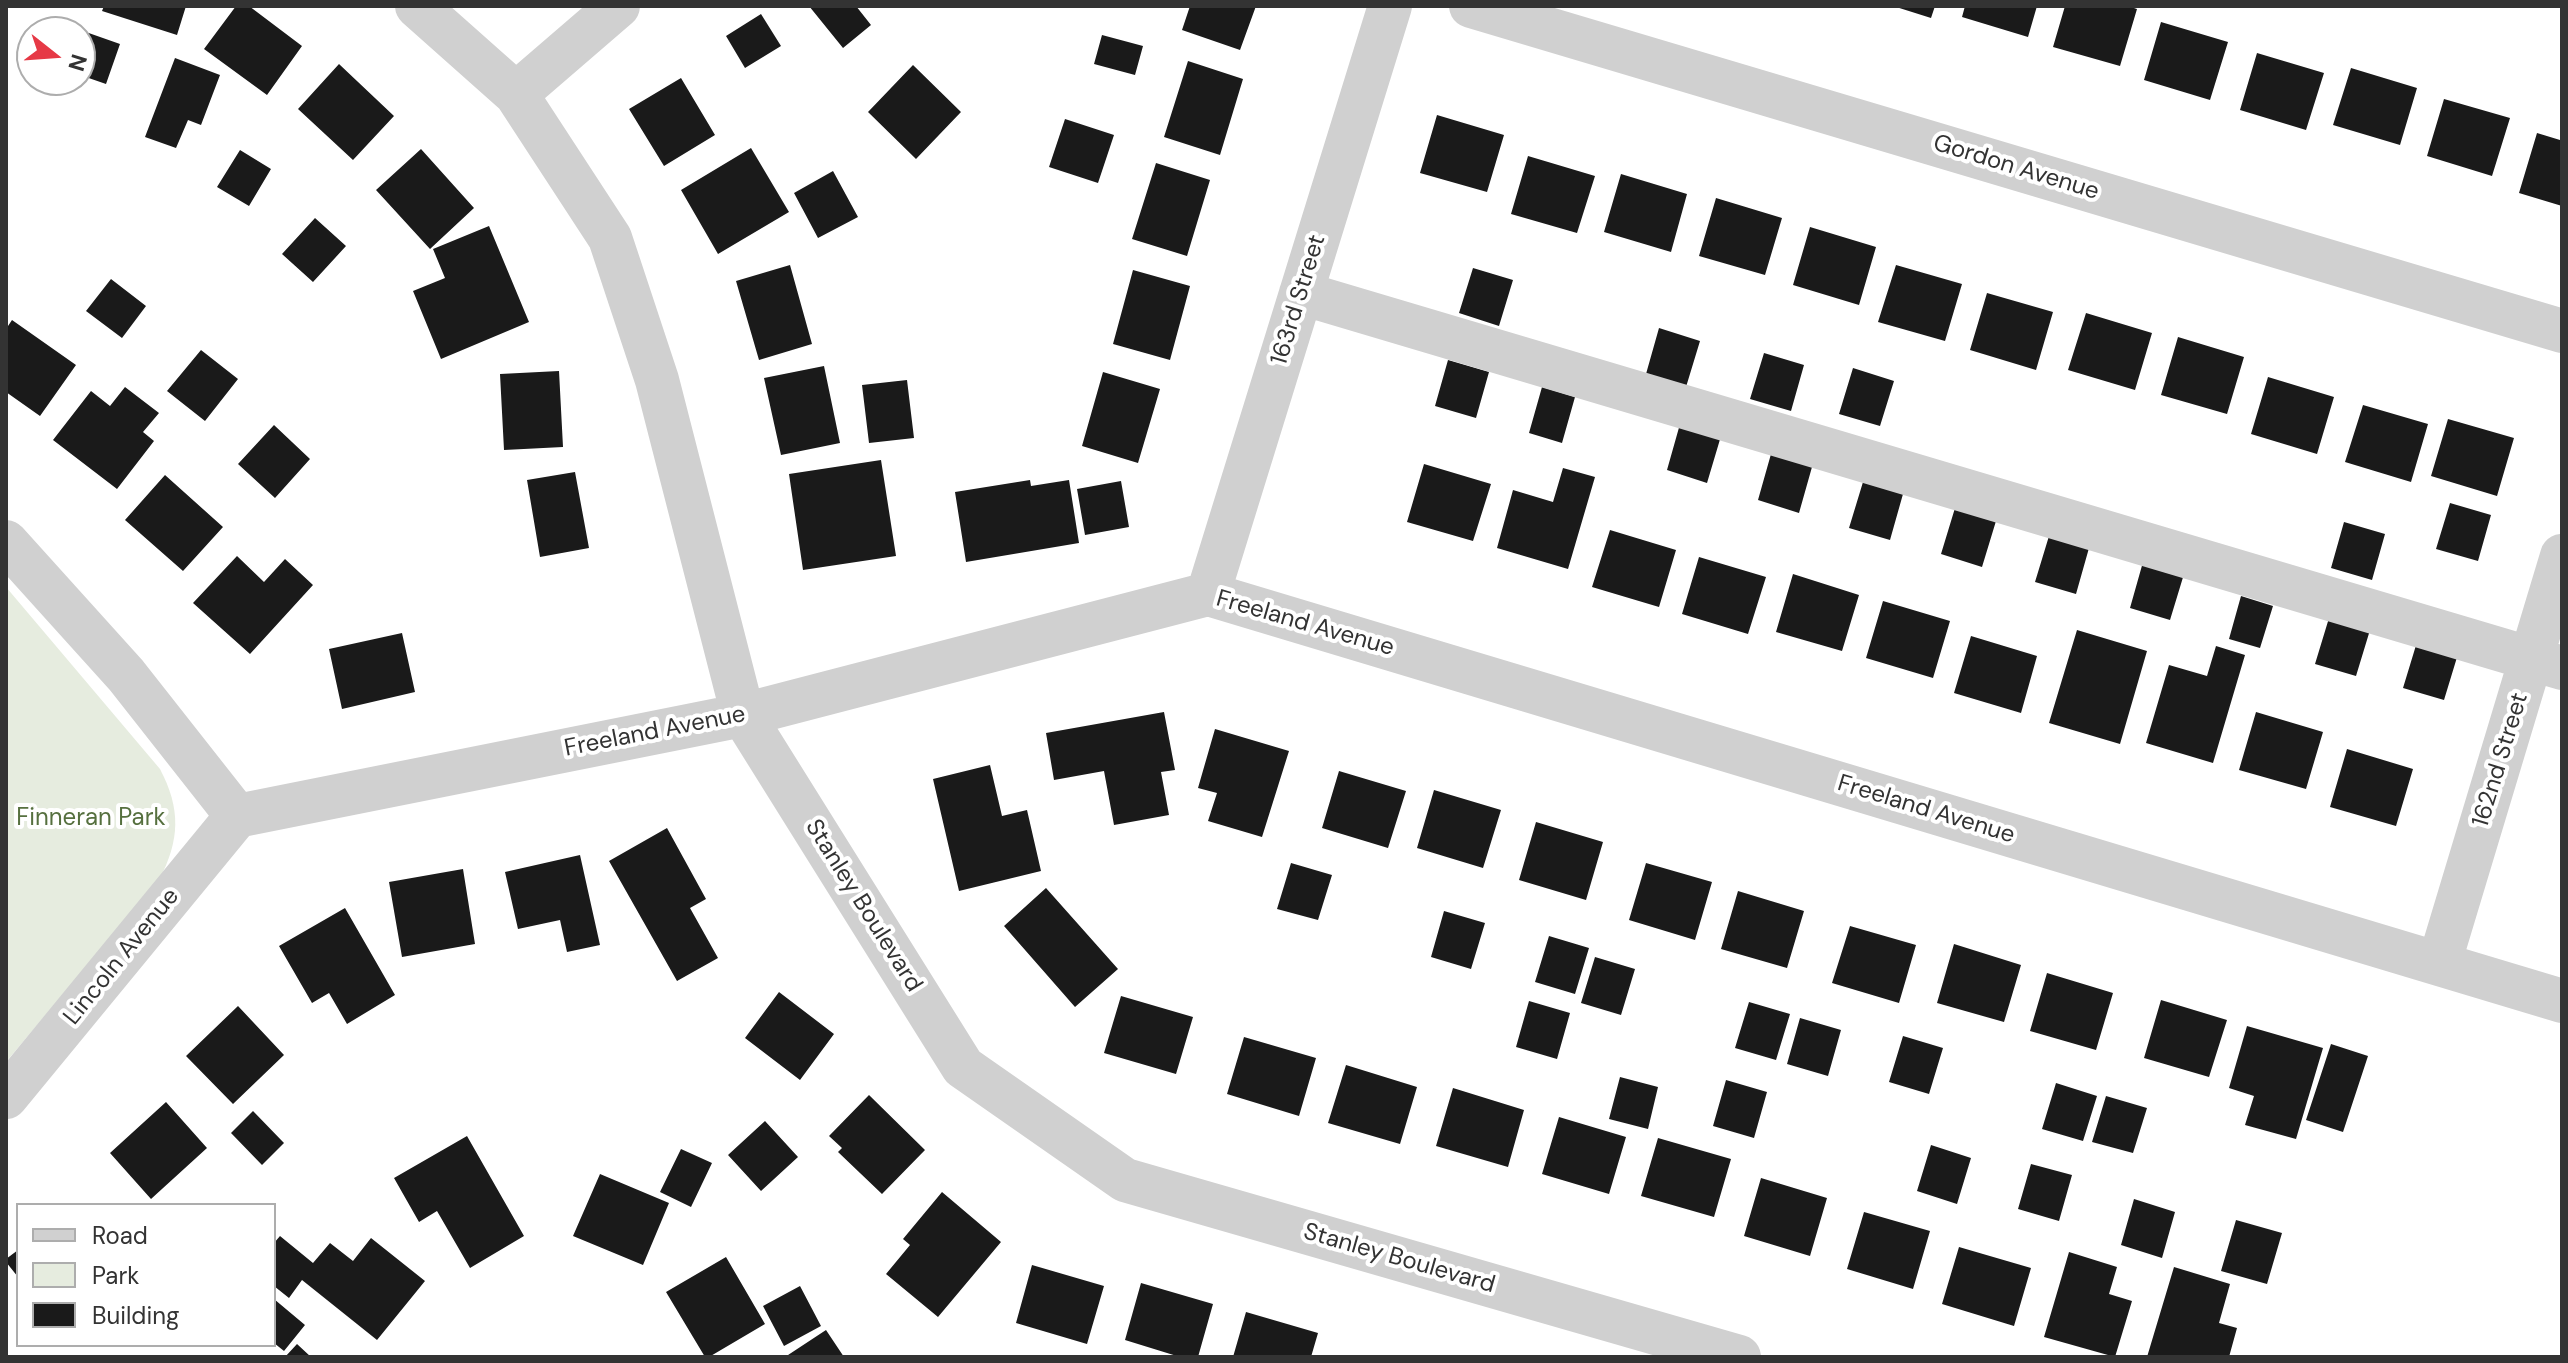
<!DOCTYPE html>
<style>
body{margin:0}
#map{position:relative;width:2568px;height:1363px;overflow:hidden;background:#fff;font-family:"DM Sans",sans-serif}
canvas{display:block}
.frame{position:absolute;inset:0;border:8px solid #333;pointer-events:none}
.legend{position:absolute;left:16px;top:1203px;width:260px;height:144px;box-sizing:border-box;background:#fff;border:2px solid #adadad;margin:0;padding:10px 14px;list-style:none;font-size:24px;color:#333}
.legend li{display:flex;align-items:center;gap:16px;height:40px}
.legend b{width:40px;border:2px solid #adadad}
.north{position:absolute;left:16px;top:16px;width:80px;height:80px;box-sizing:border-box;background:#fff;border:2px solid #adadad;border-radius:50%;rotate:107deg;font-size:22px;font-weight:700;line-height:32px;text-align:center;color:#333}
.north::after{content:'';display:block;margin:auto;width:28px;height:36px;background:#e63946;clip-path:polygon(50% 0,100% 100%,50% 72%,0 100%)}
</style>
<div id="map">
<canvas width="2568" height="1363"></canvas>
<div class="frame"></div>
<ul class="legend">
<li><b style="height:10px;background:#d0d0d0"></b>Road</li>
<li><b style="height:22px;background:#e6ecdf"></b>Park</li>
<li><b style="height:22px;background:#1a1a1a"></b>Building</li>
</ul>
<div class="north">N</div>
</div>
<script>
const ctx = document.querySelector('canvas').getContext('2d');
ctx.lineJoin = 'round';
function paint(path, color) { ctx.fillStyle = color; ctx.fill(path, 'evenodd'); }
function trace(path, color, width, dash) { ctx.strokeStyle = color; ctx.lineWidth = width; ctx.lineCap = dash ? 'butt' : 'round'; ctx.setLineDash(dash || []); ctx.stroke(path); }
function label(font, color, halo, rows, align = 'center') {
  ctx.font = font + ' "DM Sans",sans-serif'; ctx.lineWidth = 8; ctx.setLineDash([]); ctx.textBaseline = 'middle'; ctx.strokeStyle = halo; ctx.fillStyle = color; for (const [text, x, y, turn = 0] of rows) {
    ctx.save(); ctx.translate(x, y); ctx.rotate((+turn || 0) * Math.PI / 180); ctx.textAlign = isNaN(turn) ? turn : align; if (halo) ctx.strokeText(text, 0, 0); ctx.fillText(text, 0, 0); ctx.restore();
  }
}
paint(new Path2D(`
 M6 587 160 769C181 809 180 840 159 880L6 1062Z`), '#e6ecdf');
paint(new Path2D(`
 M104 6H186L177 35 102 11Z
 M236 6H249L302 46 267 95 204 49Z
 M809 6H856L871 25 843 48Z
 M1190 6H1256L1240 50 1182 30Z
 M1893 6H1935L1931 18Z
 M1965 6H2037L2028 37 1962 17Z
 M2065 6H2128L2137 9 2120 66 2053 47Z
 M761 14 781 46 745 68 726 36Z
 M2161 22 2228 42 2210 100 2144 80Z
 M83 31 120 44 106 84 80 75V40Z
 M1102 35 1143 46 1135 75 1094 64Z
 M2257 53 2324 73 2306 130 2240 110Z
 M175 58 220 75 201 125 188 120 176 148 145 137Z
 M1188 61 1243 79 1220 155 1164 137Z
 M339 64 394 116 353 160 298 109Z
 M913 65 961 112 916 159 868 112Z
 M2351 68 2417 88 2400 145 2333 125Z
 M681 78 715 135 664 166 629 109Z
 M2444 99 2510 118 2492 176 2427 156Z
 M1437 115 1504 135 1487 192 1420 173Z
 M1065 119 1114 135 1098 183 1049 167Z
 M2537 133 2560 140 2562 135V206L2519 193Z
 M751 148 789 212 718 254 681 190Z
 M421 149 474 208 430 249 376 190Z
 M240 150 271 169 249 206 217 187Z
 M1528 156 1595 176 1577 233 1511 214Z
 M1156 163 1210 180 1187 256 1132 239Z
 M833 171 858 217 818 238 794 193Z
 M1621 174 1687 194 1671 252 1604 232Z
 M1716 198 1782 218 1765 275 1699 256Z
 M315 218 346 246 313 282 282 254Z
 M489 226 529 322 441 359 413 291 445 278 433 249Z
 M1810 227 1876 247 1859 305 1793 285Z
 M790 265 812 344 759 360 736 281Z
 M1896 265 1962 284 1945 341 1878 322Z
 M1473 268 1513 280 1499 326 1459 313Z
 M1133 270 1190 286 1170 360 1113 344Z
 M111 279 146 306 122 338 86 311Z
 M1987 293 2053 312 2036 370 1970 350Z
 M2086 313 2152 333 2135 390 2068 370Z
 M12 320 76 365 40 416 6 392V329Z
 M1659 328 1700 341 1686 387 1646 374Z
 M2178 337 2244 357 2227 414 2161 395Z
 M201 350 238 379 205 421 167 391Z
 M1764 353 1804 365 1791 411 1750 399Z
 M1448 360 1489 372 1476 418 1435 406Z
 M824 366 840 443 781 455 764 378Z
 M1853 368 1894 381 1880 426 1839 414Z
 M559 371 563 447 504 450 500 374Z
 M1103 372 1160 389 1138 463 1082 446Z
 M2268 377 2334 397 2317 454 2251 434Z
 M907 380 914 438 869 443 862 385Z
 M125 387 159 413 143 432 154 441 117 489 53 440 91 391 110 406Z
 M1542 387 1575 397 1562 443 1529 433Z
 M2363 405 2428 424 2411 482 2345 462Z
 M2448 419 2514 438 2497 496 2431 476Z
 M1680 424 1721 436 1707 483 1667 470Z
 M274 425 310 459 275 498 238 464Z
 M1771 454 1812 467 1799 513 1758 500Z
 M881 460 896 556 803 570 789 474Z
 M1424 464 1491 484 1473 541 1407 522Z
 M1563 468 1595 477 1568 569 1497 548 1513 490 1553 502Z
 M575 472 589 548 540 557 527 480Z
 M165 475 223 527 183 571 125 520Z
 M1030 480 1031 486 1069 480 1079 543 966 562 955 492Z
 M1121 481 1129 527 1085 535 1077 489Z
 M1863 482 1903 494 1890 540 1849 528Z
 M2450 503 2491 515 2478 561 2436 549Z
 M1955 508 1996 521 1982 567 1941 554Z
 M2344 522 2385 534 2372 580 2331 568Z
 M1610 530 1676 550 1659 607 1592 587Z
 M2049 536 2089 548 2076 594 2035 582Z
 M237 556 264 582 285 559 313 585 250 654 193 603Z
 M1699 557 1766 577 1748 634 1682 614Z
 M2143 562 2184 574 2170 620 2130 608Z
 M1793 574 1859 595 1842 651 1776 632Z
 M2241 596 2273 606 2260 648 2229 639Z
 M1883 601 1950 621 1933 678 1866 658Z
 M2329 618 2370 630 2356 676 2315 664Z
 M2077 630 2147 651 2120 744 2049 723Z
 M402 633 415 692 342 709 329 649Z
 M1971 636 2037 656 2021 713 1954 693Z
 M2417 642 2458 654 2444 700 2403 688Z
 M2216 646 2245 655 2213 763 2146 743 2169 665 2207 676Z
 M1164 712 1175 770 1161 772 1169 815 1114 825 1104 771 1054 780 1046 733Z
 M2256 712 2323 732 2306 789 2239 770Z
 M1215 729 1289 751 1262 837 1208 821 1217 793 1198 788Z
 M2347 749 2413 769 2396 826 2330 807Z
 M990 765 1002 816 1027 810 1041 871 959 891 933 779Z
 M1339 771 1406 791 1388 848 1322 828Z
 M1434 790 1501 810 1483 868 1417 848Z
 M1536 822 1603 842 1586 900 1519 880Z
 M667 828 706 899 690 908 718 958 677 981 609 861Z
 M580 855 600 945 567 952 560 920 518 929 505 872Z
 M1291 863 1332 875 1318 920 1277 909Z
 M1646 863 1712 882 1695 940 1629 920Z
 M463 869 475 944 402 957 389 882Z
 M1046 888 1118 969 1075 1007 1004 926Z
 M1738 891 1804 911 1787 968 1721 949Z
 M345 908 395 995 347 1024 329 993 312 1003 279 946Z
 M1444 911 1485 923 1471 969 1431 957Z
 M1850 926 1916 945 1899 1003 1832 983Z
 M1549 936 1589 948 1575 994 1535 982Z
 M1954 944 2021 965 2004 1022 1937 1003Z
 M1595 957 1635 969 1621 1015 1581 1003Z
 M2047 973 2113 993 2096 1050 2030 1031Z
 M779 992 834 1034 800 1080 745 1038Z
 M1121 996 1193 1017 1176 1074 1104 1053Z
 M2161 1000 2227 1020 2209 1077 2144 1058Z
 M1529 1001 1570 1013 1557 1059 1516 1047Z
 M1749 1002 1790 1014 1776 1060 1735 1048Z
 M238 1006 284 1055 233 1104 186 1056Z
 M1800 1018 1841 1030 1828 1076 1787 1064Z
 M2247 1026 2323 1048 2296 1139 2245 1125 2254 1096 2229 1088Z
 M1903 1036 1943 1048 1929 1094 1889 1082Z
 M1244 1037 1316 1058 1299 1116 1227 1094Z
 M2331 1044 2368 1056 2343 1132 2306 1120Z
 M1346 1065 1417 1087 1400 1144 1328 1123Z
 M1620 1077 1658 1087 1648 1129 1609 1119Z
 M1726 1080 1767 1092 1754 1138 1713 1126Z
 M2056 1083 2097 1096 2083 1141 2042 1129Z
 M1453 1088 1524 1110 1508 1167 1436 1146Z
 M869 1095 925 1150 882 1194 838 1152 842 1148 829 1136Z
 M2106 1096 2147 1108 2133 1153 2092 1142Z
 M166 1102 207 1148 151 1199 110 1153Z
 M253 1111 284 1143 262 1165 231 1133Z
 M1559 1117 1626 1137 1609 1194 1542 1174Z
 M765 1121 798 1157 761 1191 728 1155Z
 M467 1136 524 1236 470 1268 437 1211 419 1222 394 1178Z
 M1658 1138 1731 1159 1714 1217 1641 1196Z
 M1931 1145 1971 1158 1957 1204 1917 1191Z
 M681 1149 712 1163 691 1207 660 1192Z
 M2031 1164 2072 1175 2059 1221 2018 1209Z
 M600 1174 669 1203 643 1265 573 1236Z
 M1761 1178 1827 1198 1810 1256 1744 1236Z
 M942 1192 1001 1242 938 1317 886 1274 910 1245 903 1239Z
 M2134 1199 2175 1212 2162 1258 2121 1245Z
 M1864 1212 1930 1231 1913 1289 1847 1269Z
 M2236 1220 2282 1233 2267 1284 2221 1271Z
 M280 1236 313 1263 330 1243 353 1261 371 1238 425 1281 377 1340 302 1280 289 1298 274 1286V1243Z
 M1959 1247 2031 1268 2014 1326 1942 1304Z
 M18 1250V1277L6 1262V1259Z
 M2069 1252 2117 1267 2109 1294 2132 1301 2115 1357 2044 1337Z
 M726 1257 765 1324 709 1357H705L666 1292Z
 M1032 1265 1104 1286 1087 1344 1016 1323Z
 M2174 1267 2230 1284 2219 1323 2237 1328 2229 1357H2147Z
 M1141 1283 1213 1304 1198 1357H1180L1125 1340Z
 M800 1286 821 1326 784 1346 763 1306Z
 M274 1299 305 1325 284 1351 274 1343Z
 M1246 1312 1318 1333 1311 1357H1233Z
 M826 1330 844 1357H785Z
 M297 1344 311 1357H285Z`), '#1a1a1a');
trace(new Path2D(`
 M417 6 516 94 610 238 657 380 743 715 963 1067 1125 1180 1739 1357
 M1471 6 2562 331
 M516 94 618 6
 M1301 293 2562 668
 M6 542 126 675 237 816
 M1208 594 1390 6
 M237 816 743 715 1208 594 2562 1001
 M2439 964 2562 556
 M6 1097 237 816`), '#d0d0d0', 44);
label('24px', '#333', '#fff', [
 ["Gordon Avenue",2016,168,17],
 ["163rd Street",1299,300,-73],
 ["Freeland Avenue",1305,624,16],
 ["Freeland Avenue",655,732,-11],
 ["162nd Street",2501,760,-73],
 ["Freeland Avenue",1926,810,17],
 ["Stanley Boulevard",863,906,58],
 ["Lincoln Avenue",122,957,-51],
 ["Stanley Boulevard",1399,1259,16]
]);
label('24px', '#56703f', '#fff', [
 ["Finneran Park",91,819]
]);
</script>
